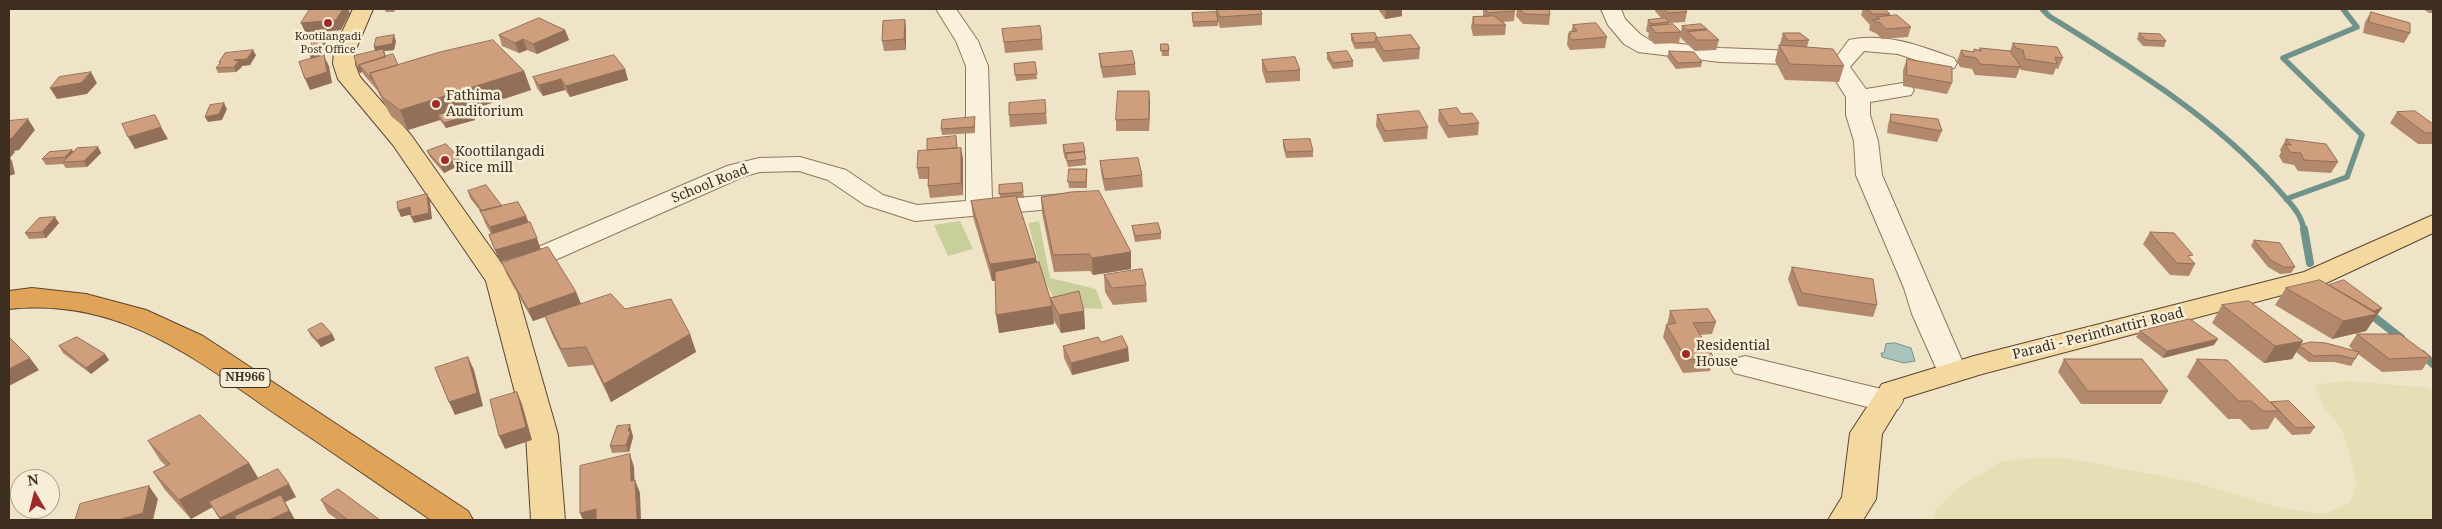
<!DOCTYPE html>
<style>
body{margin:0}
#map{position:relative;width:2442px;height:529px;overflow:hidden;background:#f0e4c8;font-family:"Noto Serif",serif}
canvas{display:block}
.frame{position:absolute;inset:0;border:10px solid #3d2e20;pointer-events:none}
.north{position:absolute;left:10px;top:469px;width:50px;height:50px;box-sizing:border-box;background:#f7eed8;border:1px solid #ada18e;border-radius:50%;rotate:352deg;font-size:14px;font-weight:700;line-height:20px;text-align:center;color:#3d2e20}
.north::after{content:'';display:block;margin:auto;width:18px;height:22px;background:#9e2a2b;clip-path:polygon(50% 0,100% 100%,50% 72%,0 100%)}
</style>
<div id="map">
<canvas width="2442" height="529"></canvas>
<div class="frame"></div>
<div class="north">N</div>
</div>
<script>
const ctx = document.querySelector('canvas').getContext('2d');
ctx.lineJoin = 'round';
function paint(path, color) { ctx.fillStyle = color; ctx.fill(path, 'evenodd'); }
function trace(path, color, width, dash) { ctx.strokeStyle = color; ctx.lineWidth = width; ctx.lineCap = dash ? 'butt' : 'round'; ctx.setLineDash(dash || []); ctx.stroke(path); }
function label(font, color, halo, rows, align = 'center') {
  ctx.font = font + ' "Noto Serif",serif'; ctx.lineWidth = 5; ctx.setLineDash([]); ctx.textBaseline = 'middle'; ctx.strokeStyle = halo; ctx.fillStyle = color; for (const [text, x, y, turn = 0] of rows) {
    ctx.save(); ctx.translate(x, y); ctx.rotate((+turn || 0) * Math.PI / 180); ctx.textAlign = isNaN(turn) ? turn : align; if (halo) ctx.strokeText(text, 0, 0); ctx.fillText(text, 0, 0); ctx.restore();
  }
}
paint(new Path2D(`
 M2347 381 2423 387 2433 391V520H1933L1935 511 1953 492 2000 462 2031 458H2066L2193 482 2281 508 2323 514 2350 503 2357 482 2343 432 2325 408 2315 385Z`), '#e6deb5');
paint(new Path2D(`
 M960 221 973 249 948 256 934 225Z
 M1039 221 1050 278 1096 289 1103 309 1058 307 1042 275 1028 223Z`), '#c9cf9b');
const water = new Path2D(`
 M1895 343 1911 348 1915 361 1904 363 1882 357 1881 353H1884L1886 344Z`);
paint(water, '#a9c4bc');
trace(water, '#6f938a', 1);
trace(new Path2D(`
 M2042 9 2049 16C2131 67 2211 115 2276 187 2288 201 2301 212 2304 230
 M2286 199 2347 177 2362 135 2283 58 2357 27 2343 9`), '#6f938a', 5.5);
trace(new Path2D(`
 M2304 229 2310 263
 M2369 313 2401 338
 M2422 354 2433 364`), '#6f938a', 8);
const minor = new Path2D(`
 M936 9H956L978 41 988 66 992 200 1077 193 1086 196 1090 201 1086 206 915 221 865 205 828 180 799 171 760 172 745 176 528 272 518 274 508 272 504 266 508 260 727 166 759 158 800 157 846 170 883 195 917 205 966 201V66L956 41Z
 M1601 9H1621L1625 19 1640 34 1651 41 1720 48 1825 52 1837 56 1849 40C1885 32 1921 46 1954 58L1957 63 1954 68 1946 70 1898 54 1864 51 1850 67 1866 89 1903 83 1911 85 1914 90 1911 95 1870 102V115L1878 141 1882 175 1967 372 1963 379 1952 382 1941 379 1912 314 1904 288 1856 175 1854 141 1846 115V97L1829 70 1821 65 1720 62 1638 52 1624 44 1608 25Z
 M1745 356 1898 393 1903 401 1898 409 1887 412 1734 373 1730 366 1734 359Z`);
const major = new Path2D(`
 M353 9H373L356 49 355 64 360 77 411 135 514 281 558 435 565 520H531L526 435 486 281 393 145 338 79 333 64 334 49Z
 M2433 215V233L2324 284 1982 374 1904 398 1882 434 1876 499 1863 520H1828L1842 497 1850 433 1882 384 1974 356 2304 272Z`);
const highway = new Path2D(`
 M32 288 86 294 146 310 203 336 468 511 473 520H431C381 486 331 451 280 417 194 358 120 297 9 309V291Z`);
trace(minor, '#8d765c', 2);
trace(major, '#5b4430', 2);
trace(highway, '#5b4430', 2);
paint(minor, '#faf1dc');
paint(major, '#f3d9a0');
paint(highway, '#e0a458');
paint(new Path2D(`
 M384 9H396L394 12H386Z
 M1216 9H1260L1262 14V25L1220 28 1218 21V26L1193 27 1192 13H1216Z
 M1378 9H1402V16L1385 19Z
 M1483 9H1516H1514L1515 11 1514 21 1503 22 1506 25 1505 35 1473 36 1471 27 1473 17 1483 16Z
 M1517 9H1549L1550 15 1549 25 1523 24 1516 16Z
 M1656 9H1685L1687 12 1685 22 1669 23V24L1681 32 1682 26 1707 29V31L1719 40 1716 50 1695 51 1685 42V41H1684L1680 37 1679 43 1654 44 1648 37 1649 33 1646 31 1648 20 1662 19 1655 11Z
 M1863 9H1885L1890 14 1889 16 1911 27 1908 37 1882 39 1877 34 1869 30 1870 25 1861 15Z
 M2423 9H2433V13H2429Z
 M2371 12 2410 33 2404 43 2363 33 2365 22Z
 M905 20 906 30V50L884 51 882 41Z
 M1573 25 1607 37 1605 48 1570 50 1567 45 1568 35 1569 32H1571Z
 M1002 29 1042 39 1043 50 1005 53Z
 M565 30 569 40 537 54 527 50 519 53 502 46 499 35Z
 M1783 33 1809 40 1807 47 1844 66 1839 82 1785 80 1775 61 1779 45 1781 46 1780 44Z
 M2139 33 2166 41 2164 47 2143 46 2137 39Z
 M1351 34 1377 38 1420 48 1419 59 1383 62 1375 49V48L1355 49 1351 40Z
 M396 41 394 50 384 51 386 57 398 65 524 71 531 90 471 110 475 120 446 128 440 120 408 130 391 116 377 90 364 75 362 72 360 73 357 67 375 51 374 47Z
 M2013 43 2063 58 2058 69 2056 68 2053 75 2021 70 2020 68 2016 78 1975 75 1972 69 1960 67 1957 61 1961 50 1973 52 1974 49 1979 50 1980 48 2010 51Z
 M1161 44 1169 50V56H1162Z
 M1669 51 1702 62 1701 67 1676 69 1667 57Z
 M1327 53 1353 61V67L1333 69 1327 59Z
 M1099 54 1135 64 1136 75 1103 78 1100 65Z
 M256 55 250 65 241 66 242 67 236 72 218 73 216 68 220 63 219 62Z
 M1907 59 1952 83 1947 94 1903 86V70Z
 M1262 60 1300 70V81L1266 83 1262 70Z
 M1035 62 1037 79 1016 81 1014 64Z
 M625 69 628 80 570 97 565 90 543 96 537 88 533 77Z
 M1045 100 1047 124 1010 127 1009 115Z
 M1150 102 1149 131H1116V120Z
 M1439 110 1461 114 1479 123 1478 135 1448 138 1438 121Z
 M2397 112 2433 124V144H2418L2390 123Z
 M1891 114 1942 131 1937 142 1887 133 1888 125Z
 M1377 115 1428 127 1427 139 1384 142 1376 126Z
 M975 117V133L942 135 941 129Z
 M2286 139 2338 162 2331 173 2298 171 2294 165 2283 163 2279 156 2281 152 2280 150Z
 M1283 140 1313 151V157L1286 158 1283 146Z
 M957 142V148L963 159V195L930 198 928 186V179H919L917 168Z
 M1063 145 1085 151 1086 165 1068 167 1066 159H1065L1063 151Z
 M98 147 101 153 87 167 66 168 63 164 46 165 42 159Z
 M427 151 462 164 444 173 430 157Z
 M1100 161 1142 175 1143 187 1105 191 1101 173Z
 M1087 169V188H1069L1068 182Z
 M1022 183 1024 198H1017L1036 258 1037 262 1050 298 1084 311 1085 329 1061 333 1053 319 1054 324 999 333 995 281H992L973 217 971 201 1000 198 999 185Z
 M468 191 526 216 541 250 576 292 581 304 625 309 690 334 696 352 611 402 593 365 568 367 552 334 545 317 533 321 507 275 502 263 540 250 500 262 489 235 491 234 485 223 481 212 470 198Z
 M1041 197 1131 252V269L1093 275 1090 271 1054 272 1042 213Z
 M59 223 46 238 29 239 25 233Z
 M1132 226 1161 233V239L1135 242 1133 232Z
 M2150 232 2195 264 2189 276 2170 275 2143 244Z
 M2254 240 2295 267 2291 273 2280 274 2268 267 2251 246Z
 M1792 267 1877 305 1873 317 1798 306 1788 279Z
 M1104 275 1146 285 1147 302 1113 305 1105 292Z
 M2329 285 2382 308 2366 331 2332 339 2275 305 2286 288Z
 M2222 305 2300 345 2354 351 2349 346 2357 334 2431 357 2422 370 2382 372 2358 354 2351 366 2334 362H2309L2296 352 2292 359 2264 363 2212 323Z
 M1670 311 1716 322 1712 334 1700 335 1714 358 1710 371 1683 373 1663 337 1666 325H1667Z
 M308 330 332 334 335 340 321 347 311 336Z
 M2140 331 2214 345 2163 358 2136 337Z
 M59 346 109 360 91 374 63 353Z
 M1063 346 1128 348 1129 361 1072 375 1064 358Z
 M2064 359 2168 391 2161 404H2081L2058 372Z
 M2197 359 2270 402 2315 427 2310 434 2292 435 2275 417 2268 429 2251 430 2240 419H2228L2187 377Z
 M632 432V433L633 437 629 452 612 453 610 446Z
 M148 441 249 463 258 478 296 497 285 502 295 520H220L212 507 191 519 165 490 153 472 166 466 160 460Z
 M321 500 380 520H338L328 513Z`), '#b2896c');
paint(new Path2D(`
 M343 9H348L350 13 341 30 306 34 301 23Z
 M1386 9H1402V16L1385 19Z
 M905 20 906 30V50L904 39Z
 M565 30 569 40 537 54 533 44Z
 M394 35 396 41 394 50 384 51 388 64 376 52 374 47Z
 M324 39 326 45 324 56 329 66 332 83 310 90 305 79 311 59 309 53Z
 M523 39 527 50 519 53 515 43Z
 M253 50 256 55 250 65 241 66 242 67 236 72 234 67V60Z
 M360 66 362 72 360 73 357 67Z
 M625 69 628 80 570 97 566 86Z
 M524 71 531 90 441 119 438 115 440 120 408 130 400 110Z
 M91 72 97 83 87 94 57 99 50 88Z
 M561 79 565 90 543 96 539 85Z
 M1149 91 1150 102 1149 131Z
 M224 103 227 109 222 120 208 122 205 117Z
 M473 114 475 120 446 128 444 123Z
 M28 119 35 130 19 150 14 151 15 152 10 158 12 161 15 174 9 176V139Z
 M161 127 168 139 135 149 128 137Z
 M98 147 101 153 87 167 84 161Z
 M961 148 963 159V195L961 183Z
 M72 150 76 156 68 162 65 157Z
 M459 158 462 164 444 173 441 167Z
 M427 194 430 201 432 219 414 223 411 217Z
 M410 207 413 214 401 217 398 210Z
 M526 216 530 228 494 239 490 227Z
 M55 217 59 223 46 238 42 232Z
 M537 238 541 250 500 262 495 250Z
 M1131 252V269L1093 275 1092 258Z
 M1036 258 1038 275 992 281 990 264Z
 M576 292 581 304 533 321 528 309Z
 M1052 306 1054 324 999 333 996 315Z
 M2382 308 2366 331 2332 339 2343 321Z
 M1084 311 1085 329 1061 333 1059 315Z
 M332 334 335 340 321 347 317 340Z
 M690 334 696 352 611 402 604 384Z
 M2218 339 2214 345 2163 358 2167 351Z
 M2303 341 2292 359 2264 363 2275 346Z
 M1128 348 1129 361 1072 375 1071 363Z
 M105 354 109 360 91 374 86 368Z
 M468 357 474 370 483 406 455 415 449 402Z
 M30 358 39 370 9 386V369Z
 M517 392 522 404 532 440 505 449 499 436Z
 M630 425 633 437 629 452 626 445 628 431Z
 M630 454 634 467 635 494 631 481Z
 M249 463 260 481 191 519 179 500Z
 M635 480 640 493 641 520H637Z
 M289 484 296 497 285 502 295 520H221L220 518Z
 M149 486 158 499 153 520H118Z
 M596 509 601 520H583L580 513Z`), '#916f58');
const building = new Path2D(`
 M310 9H343L336 20 301 23Z
 M1217 9H1260L1262 14 1220 17Z
 M1486 9H1514L1515 11 1488 13Z
 M1520 9H1549L1550 15 1525 14Z
 M1665 9H1685L1687 12 1668 13Z
 M1868 9H1885L1890 14H1873Z
 M1216 12 1218 21 1193 22 1192 13Z
 M2371 12 2410 23V33L2369 22Z
 M1897 15 1911 27 1886 29 1880 23 1872 20 1880 19 1877 17Z
 M1494 16 1506 25H1474L1473 17Z
 M539 18 565 30 533 44 523 39 515 43 499 35Z
 M1665 18 1669 22 1652 24 1648 20Z
 M905 20 904 39 882 41 883 21Z
 M1596 23 1607 37 1572 40 1568 35 1571 34 1569 32 1577 31 1573 25Z
 M1673 24 1681 32 1656 33 1650 26Z
 M1701 24 1707 29 1687 30 1682 26Z
 M1040 26 1042 39 1004 42 1002 29Z
 M1708 30 1719 40H1697L1688 32Z
 M1375 33 1377 38H1376L1375 42 1355 43 1351 34Z
 M1783 33H1800L1809 40 1789 41Z
 M2139 33 2160 34 2166 41 2146 40Z
 M394 35 392 44 374 47 376 38Z
 M1411 35 1420 48 1384 51 1376 38Z
 M324 39 322 51 309 53 312 41Z
 M493 40 524 71 400 110 382 97 370 73 440 52Z
 M2013 43 2057 47 2063 58 2055 57 2057 64 2025 59 2023 50 2016 48Z
 M1161 44H1168L1169 50 1161 51Z
 M1779 45 1833 49 1844 66 1790 64Z
 M1980 48 2010 51 2021 67 1980 64 1976 58 1964 56 1961 50 1974 52V49L1981 51Z
 M383 49 385 57 359 65 360 66 357 67 354 56Z
 M253 50 247 59 234 60 239 61 234 67 216 68 221 62H219L225 53Z
 M1132 51 1135 64 1102 67 1099 54Z
 M1347 51 1353 61 1333 63 1327 53Z
 M1669 51 1694 52 1702 62 1678 63Z
 M393 54 398 65 370 73 372 79 359 65Z
 M324 55 327 72 305 79 299 62Z
 M614 55 625 69 566 86 561 79 539 85 533 77Z
 M1295 57 1300 70 1267 72 1262 60Z
 M1907 59 1952 67V83L1907 75Z
 M1035 62 1037 74 1015 75 1014 64Z
 M91 72 81 83 50 88 59 77Z
 M1118 91H1149V119L1116 120Z
 M1045 100 1046 113 1009 115V103Z
 M224 103 219 114 205 117 210 105Z
 M469 106 473 114 444 123 438 115Z
 M1457 108 1461 114 1472 113 1479 123 1449 126 1439 110Z
 M1419 111 1428 127 1385 131 1377 115Z
 M2415 111 2433 124V133H2425L2397 112Z
 M1891 114 1938 119 1942 131 1891 122Z
 M155 115 161 127 128 137 122 124Z
 M975 117 974 127 941 129 942 120Z
 M28 119 12 138 9 139V121Z
 M956 136 957 148 927 150V139Z
 M1310 139 1313 151 1286 152 1283 140Z
 M2286 139 2326 144 2338 162 2304 160 2301 153 2290 152 2285 144 2291 145Z
 M1083 143 1085 151 1065 153 1063 145Z
 M446 144 459 158 441 167 427 151Z
 M98 147 84 161 63 162 77 148Z
 M961 148V183L928 186 929 167 917 168 918 151Z
 M72 150 65 157 42 159 49 152Z
 M1084 152 1086 159 1067 161 1066 154Z
 M9 158 11 168H9Z
 M1138 158 1142 175 1104 179 1100 161Z
 M1069 169H1087L1086 182H1068Z
 M1022 183 1023 192 999 194V185Z
 M486 185 502 206 482 211 468 191Z
 M1099 191 1131 252 1092 258 1089 254 1053 255 1041 197 1071 192Z
 M427 194 429 213 411 217 410 207 398 210 397 202Z
 M1016 196 1036 258 990 264 971 201Z
 M518 202 526 216 490 227 480 211Z
 M55 217 42 232 25 233 39 218Z
 M530 222 537 238 495 250 489 235Z
 M1158 223 1161 233 1135 236 1132 226Z
 M2150 232 2174 233 2193 255 2188 256 2195 264 2177 263Z
 M2254 240 2280 243 2295 267H2284L2272 261Z
 M548 247 576 292 528 309 502 263Z
 M1039 262 1050 298 1079 291 1084 311 1059 315 1050 298 1052 306 996 315 995 272Z
 M1792 267 1873 279 1877 305 1802 293Z
 M1142 269 1146 285 1112 288 1104 275Z
 M2320 280 2377 314 2343 321 2286 288Z
 M2344 280 2382 308 2374 311 2329 285Z
 M611 294 625 309 671 299 690 334 604 384 586 347 561 349 545 316Z
 M2249 301 2303 341 2275 346 2222 305Z
 M1708 309 1716 322 1693 323 1714 358 1687 360 1666 325 1676 323 1670 311Z
 M2190 319 2218 339 2167 351 2140 331Z
 M322 323 332 334 317 340 308 330Z
 M2357 334H2400L2431 357 2390 359Z
 M1122 336 1128 348 1071 363 1063 346 1098 337 1101 342Z
 M77 337 105 354 86 368 59 346Z
 M9 338H10L30 358 9 369Z
 M2311 342 2326 343 2359 352 2355 359 2338 355 2314 356 2300 346V345Z
 M468 357 477 393 449 402 435 368Z
 M2064 359H2142L2168 391H2088Z
 M2197 359 2227 360 2279 411H2263L2251 401H2239Z
 M517 392 526 427 499 436 490 400Z
 M2289 401 2315 427 2296 428 2271 402Z
 M200 415 249 463 179 500 153 472 170 464 148 441Z
 M630 425 628 431H631L626 445 610 446 617 426Z
 M630 454 631 481 635 480 637 520H596V509L580 513V466Z
 M278 469 289 484 220 518 209 502Z
 M149 486 143 513 118 520H75L80 504Z
 M338 489 380 520H348L321 500Z
 M281 495 289 511 269 520H236L235 516Z`);
paint(building, '#cf9f7d');
trace(building, '#916f58', 1);
for (const [x, y, r, color] of [
 [328,23,5,"#9e2a2b"],
 [436,104,5,"#9e2a2b"],
 [445,160,5,"#9e2a2b"],
 [1686,354,5,"#9e2a2b"]
]) { const dot = new Path2D(); dot.arc(x, y, r, 0, 2 * Math.PI); ctx.fillStyle = color; ctx.fill(dot); trace(dot, '#f7eed8', 2); }
label('11px', '#3d2e20', '#f7eed8', [
 ["Kootilangadi",328,37],
 ["Post Office",328,50]
]);
for (const [x, y, w] of [
 [245,378,50]
]) { const box = new Path2D(); box.roundRect(x - w / 2, y - 9.5, w, 19, 4); ctx.fillStyle = '#f7eed8'; ctx.fill(box); trace(box, '#3d2e20', 1); }
label('bold 12px', '#3d2e20', null, [
 ["NH966",245,378]
]);
label('14px', '#3d2e20', '#f7eed8', [
 ["Fathima",446,96],
 ["Auditorium",446,112],
 ["Koottilangadi",455,152],
 ["Rice mill",455,168],
 ["Residential",1696,346],
 ["House",1696,362]
], 'left');
label('14px', '#3d2e20', '#f7eed8', [
 ["School Road",710,184,-22],
 ["Paradi - Perinthattiri Road",2098,334,-14]
]);
</script>
